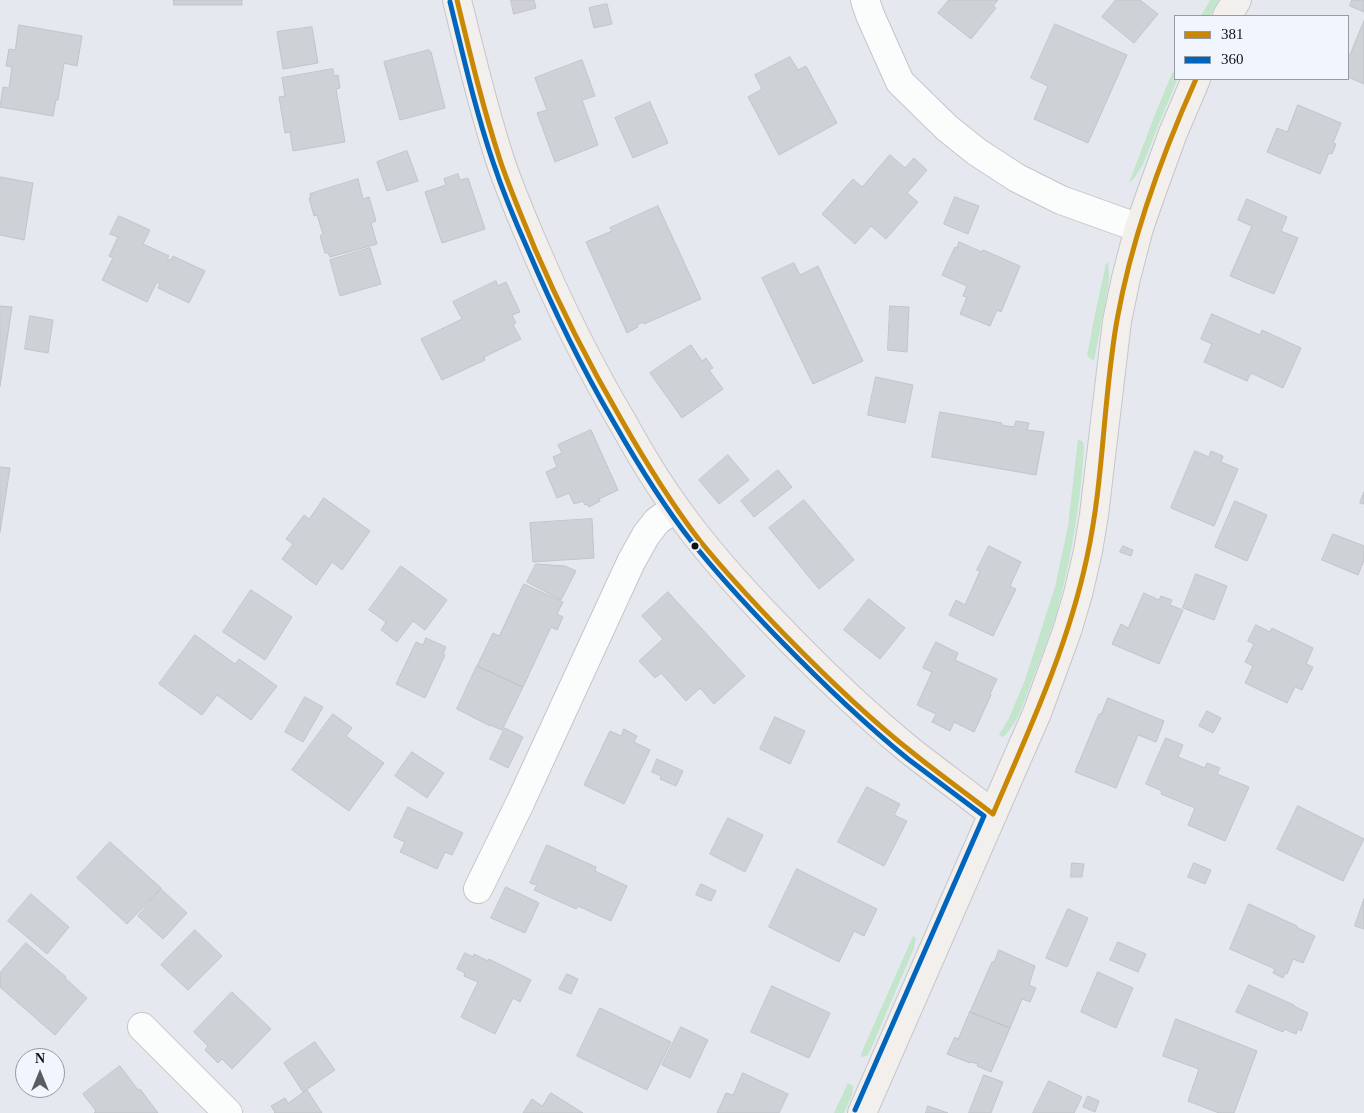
<!DOCTYPE html>
<style>
body{margin:0}
#map{position:relative;width:1364px;height:1113px;overflow:hidden;background:#e5e8ee;font-family:"Times New Roman",serif}
canvas{display:block}
.legend{position:absolute;left:1174px;top:15px;width:175px;height:65px;box-sizing:border-box;background:#f0f5fe;border:1px solid #969aa1;margin:0;padding:6px 9px;list-style:none;font-size:15px;color:#0f1115}
.legend li{display:flex;align-items:center;gap:10px;height:25px}
.legend b{width:25px;border:1px solid #969aa1}
.north{position:absolute;left:15px;top:1048px;width:50px;height:50px;box-sizing:border-box;background:#f0f5fe;border:1px solid #969aa1;border-radius:50%;rotate:0deg;font-size:14px;font-weight:700;line-height:20px;text-align:center;color:#0f1115}
.north::after{content:'';display:block;margin:auto;width:18px;height:22px;background:#5a5c61;clip-path:polygon(50% 0,100% 100%,50% 72%,0 100%)}
</style>
<div id="map">
<canvas width="1364" height="1113"></canvas>
<ul class="legend">
<li><b style="height:6px;background:#c98804"></b>381</li>
<li><b style="height:6px;background:#0065bd"></b>360</li>
</ul>
<div class="north">N</div>
</div>
<script>
const ctx = document.querySelector('canvas').getContext('2d');
ctx.lineJoin = 'round';
function paint(path, color) { ctx.fillStyle = color; ctx.fill(path, 'evenodd'); }
function trace(path, color, width, dash) { ctx.strokeStyle = color; ctx.lineWidth = width; ctx.lineCap = dash ? 'butt' : 'round'; ctx.setLineDash(dash || []); ctx.stroke(path); }
paint(new Path2D(`
 M1210 0H1219L1210 16H1201Z
 M1173 71 1175 79 1177 80C1170 97 1163 114 1156 131 1148 150 1144 170 1129 183L1154 117Z
 M1108 262 1109 277 1108 288 1094 361 1087 356 1095 314 1106 264Z
 M1078 439 1083 442 1084 447C1081 499 1071 561 1057 612 1049 636 1040 660 1031 683 1024 701 1018 724 1003 737L999 735 1009 718 1025 680 1055 587 1068 526Z
 M913 936 916 938 914 948 870 1051 867 1056 862 1057 861 1054Z
 M848 1083 853 1086 852 1095 844 1113H834Z`), '#c2e5cb');
const building = new Path2D(`
 M174 0H242V5H174Z
 M511 0H534L536 8 514 14Z
 M949 0H998L993 6 996 8 971 39 938 13Z
 M1116 0H1140L1158 14 1134 43 1102 17Z
 M1352 0H1364V12L1350 6Z
 M607 4 612 24 594 28 589 8Z
 M1364 21V84L1348 77V60Z
 M1055 24 1127 55 1088 143 1034 119 1048 86 1031 78Z
 M19 25 82 36 77 66 64 63 58 100H56L53 116 0 107 3 87 9 88 12 67 6 66 9 49 15 50Z
 M312 27 318 63 283 69 277 32Z
 M429 50 430 52H431L445 108 400 120 384 62Z
 M790 57 798 70 806 66 837 123 779 155 748 97 762 89 755 75Z
 M582 60 595 96 582 100 598 145 555 162 537 113 547 110 535 78Z
 M333 69 334 76 338 75 340 88 336 89 345 142 293 151 290 132 285 133 279 97 285 96 282 78Z
 M650 102 668 143 633 158 615 118Z
 M1298 105 1341 123 1333 143 1336 144 1332 154 1329 153 1320 174 1267 152 1277 128 1287 132Z
 M407 151 418 181 387 191 377 162Z
 M890 155 905 168 914 158 927 170 907 193 918 202 886 239 871 226 855 244 822 214 853 179 862 187Z
 M458 174 460 180 468 178 485 229 442 243 425 192 446 185 444 179Z
 M0 177 33 183 24 240 0 235Z
 M358 179 363 199 369 197 376 221 371 223 377 244 330 257 328 253H325L320 236 323 234 317 215 314 216 309 198H311L310 194Z
 M955 197 979 206 968 234 944 224Z
 M1247 199 1287 217 1281 231 1298 238 1274 294 1230 276 1252 226 1238 220Z
 M658 206 701 299 644 324 643 322 637 325 638 327 627 333 586 242 612 231 610 228Z
 M119 216 150 230 143 244 169 256 167 259 171 260 173 256 205 271 189 303 158 288 160 284 157 282 147 302 102 280 113 258 109 256 118 237 110 234Z
 M959 242 982 252 983 250 1020 266 1001 312 997 310 990 326 960 314 967 297 963 296 967 286 942 275 955 247 957 248Z
 M370 248 381 284 340 296 330 260Z
 M794 263 800 275 818 266 863 361 813 384 762 278Z
 M496 281 498 286 506 282 520 312 512 315 516 323 513 325 521 339 484 357 485 360 442 380 421 339 462 319 453 302Z
 M0 306 12 307 0 386Z
 M890 306 909 307 907 352 888 350Z
 M1212 314 1260 335 1262 330 1301 348 1283 388 1251 373 1247 381 1204 362 1212 344 1201 339Z
 M30 316 53 320 48 353 25 349Z
 M691 345 702 361 706 358 713 368 709 370 723 389 682 418 650 373Z
 M876 377 913 385 905 423 868 415Z
 M940 412 1002 423 1001 425 1014 427 1016 421 1029 423 1027 430 1044 432 1036 475 932 457Z
 M591 430 618 490 599 499 600 501 589 507 587 504 585 505 583 501 574 504 569 493 557 498 546 472 557 467 553 457 562 453 558 445Z
 M1195 451 1209 457 1211 451 1223 456 1221 462 1238 469 1214 526 1171 508Z
 M728 455 749 480 719 504 699 480Z
 M0 467 10 468 0 532Z
 M778 470 792 487 754 517 741 501Z
 M1364 492V504L1360 503Z
 M324 498 370 531 342 570 332 562 316 585 282 559 293 544 286 539 304 515 309 519Z
 M804 500 854 560 819 589 769 528Z
 M1235 501 1267 515 1247 561 1215 547Z
 M592 519 594 558 533 562 530 523Z
 M1333 534 1364 546V560L1358 575 1322 560Z
 M989 546 1021 562 1010 586 1016 589 993 636 949 615 956 600 965 605 980 571 977 570Z
 M1123 546 1133 550 1131 556 1120 552Z
 M536 564 565 566 576 571 561 600 527 582Z
 M401 566 447 600 425 630 413 621 397 642 381 630 386 622 369 610Z
 M1196 574 1227 586 1214 620 1183 608Z
 M524 584 563 602 557 614 563 617 557 630 551 627 523 687 477 666 493 633 499 636Z
 M251 590 292 617 265 660 223 632Z
 M668 592 745 676 714 704 700 688 686 701 661 673 655 678 639 661 663 639 642 616Z
 M1144 593 1159 600 1161 596 1172 600 1170 605 1183 610 1159 664 1112 644 1121 624 1128 628Z
 M869 599 905 628 880 659 844 630Z
 M1256 625 1270 632 1272 628 1313 648 1306 664 1313 667 1302 690 1295 687 1287 703 1245 683 1253 666 1245 662 1254 644 1248 641Z
 M195 635 235 664 239 659 277 686 251 720 217 695 202 715 159 684Z
 M426 638 446 647 443 654 445 655 425 698 396 684 416 642 423 645Z
 M936 642 958 653 955 660 997 679 990 694 991 695 974 732 954 722 950 731 932 722 936 714 917 705 932 672 923 668Z
 M477 666 523 687 502 730 490 725V726L457 709Z
 M305 697 323 707 303 742 285 732Z
 M1108 698 1164 721 1156 742 1138 735 1116 788 1075 772 1099 714H1101Z
 M1207 711 1221 718 1213 733 1199 726Z
 M333 714 352 728 346 736 384 763 349 811 292 770Z
 M775 717 805 731 790 764 760 749Z
 M505 728 523 737 508 768 490 759Z
 M624 729 637 736 634 742 650 750 624 804 584 785 610 731 621 736Z
 M1166 738 1183 745 1178 757 1205 768 1207 763 1220 768 1217 774 1249 787 1225 841 1188 825 1195 808 1161 794 1162 791 1146 784Z
 M412 752 444 773 427 798 395 776Z
 M657 759 683 771 676 786 660 779 661 776 652 772Z
 M867 787 900 804 894 815 907 821 884 866 838 842Z
 M1298 806 1364 839 1343 881 1277 849Z
 M408 807 463 833 452 855 445 852 437 869 400 852 405 842 394 837Z
 M728 818 763 835 745 872 710 854Z
 M110 842 161 888 127 924 77 878Z
 M547 845 596 867 595 871 627 886 611 921 578 906 576 909 534 890 537 885 530 883Z
 M1072 863 1084 864 1082 877H1071Z
 M1194 863 1211 870 1205 884 1188 877Z
 M797 869 877 909 864 936 854 931 839 962 769 927Z
 M701 884 716 891 711 901 696 895Z
 M506 887 539 903 525 933 491 918Z
 M161 889 187 913 163 939 138 916Z
 M31 894 69 927 47 954 8 921Z
 M1364 899V929L1355 926Z
 M1249 904 1297 926 1296 927 1315 936 1303 963 1293 959 1287 974 1285 973 1283 978 1273 973 1275 969 1230 949Z
 M1068 909 1088 918 1067 967 1046 958Z
 M195 930 222 956 188 990 161 965Z
 M1118 942 1146 954 1138 972 1110 960Z
 M26 943 66 977 65 978 87 998 55 1035 0 987V973Z
 M999 950 1035 966 1029 985 1036 988 1030 1002 1022 999 1010 1028 970 1012 992 962H994Z
 M465 953 473 957 474 954 488 961 489 959 531 980 520 1002 513 998 495 1034 461 1017 478 982 464 976 465 973 457 969Z
 M1098 972 1133 988 1116 1028 1081 1012Z
 M567 974 578 979 571 994 559 989Z
 M1249 985 1294 1005V1006L1308 1013 1301 1031 1298 1029 1296 1034 1284 1029 1283 1032 1236 1012Z
 M772 986 830 1013 809 1058 751 1032Z
 M232 992 271 1029 232 1069 222 1059 218 1063 205 1050 208 1046 194 1032Z
 M600 1008 671 1042 647 1090 577 1056Z
 M970 1012 1010 1028 991 1072 977 1066 978 1064 971 1062 970 1063 947 1054 955 1037 958 1039Z
 M1176 1019 1257 1051 1234 1113H1219L1188 1101 1199 1069 1163 1056Z
 M681 1027 708 1040 690 1078 662 1065Z
 M315 1042 335 1070 303 1092 284 1063Z
 M120 1066 138 1090 140 1089 158 1113H94L96 1111 83 1094Z
 M743 1073 788 1094 779 1113H717L726 1093 733 1095Z
 M984 1075 1003 1082 991 1113H969Z
 M1049 1081 1082 1097 1074 1113H1033Z
 M307 1090 322 1113H274L275 1112 271 1106 285 1098 288 1103Z
 M551 1093 583 1113H523L532 1099 542 1106Z
 M1088 1096 1099 1101 1095 1112 1083 1107Z
 M928 1106 948 1113H926Z`);
paint(building, '#ced1d5');
trace(building, '#c1c4c9', 1);
const street = new Path2D(`
 M865 0 870 15 900 82 947 128 977 152 1017 178 1061 200 1139 228
 M478 889 520 803 631 562 646 535 657 521 675 508
 M142 1027 228 1113`);
const secondary = new Path2D(`
 M457 0C470 53 483 108 500 160 509 187 520 213 531 239 558 303 588 364 623 423 639 452 656 481 676 508 706 551 741 589 777 626 820 671 865 714 913 753 939 773 966 793 993 814
 M1227 16 1237 0
 M862 1113 1037 713 1067 631 1078 594 1088 551 1094 515 1117 321 1126 278 1139 228 1153 188 1173 133 1196 79`);
trace(street, '#c4c6cb', 30);
trace(secondary, '#c4c6cb', 30);
trace(street, '#fbfcfc', 28);
trace(secondary, '#f3efed', 28);
trace(new Path2D(`
 M457 0C470 54 483 108 500 160 510 190 523 219 535 249 560 307 589 364 621 419 645 461 670 502 700 541 726 573 755 604 784 634 825 676 867 717 913 753 939 774 967 794 993 814 1029 730 1068 647 1087 557 1104 479 1103 399 1117 320 1132 236 1161 157 1196 79`), '#c98804', 5);
trace(new Path2D(`
 M450 2C463 55 475 109 493 162 503 192 515 221 528 250 553 309 581 366 613 421 637 463 662 504 692 542 718 575 747 606 776 636 818 679 861 721 908 759 933 778 959 797 984 816L855 1110`), '#0065bd', 5);
for (const [x, y, r, color] of [
 [695,546,4.5,"#0f1115"]
]) { const dot = new Path2D(); dot.arc(x, y, r, 0, 2 * Math.PI); ctx.fillStyle = color; ctx.fill(dot); trace(dot, '#f0f5fe', 2); }
</script>
